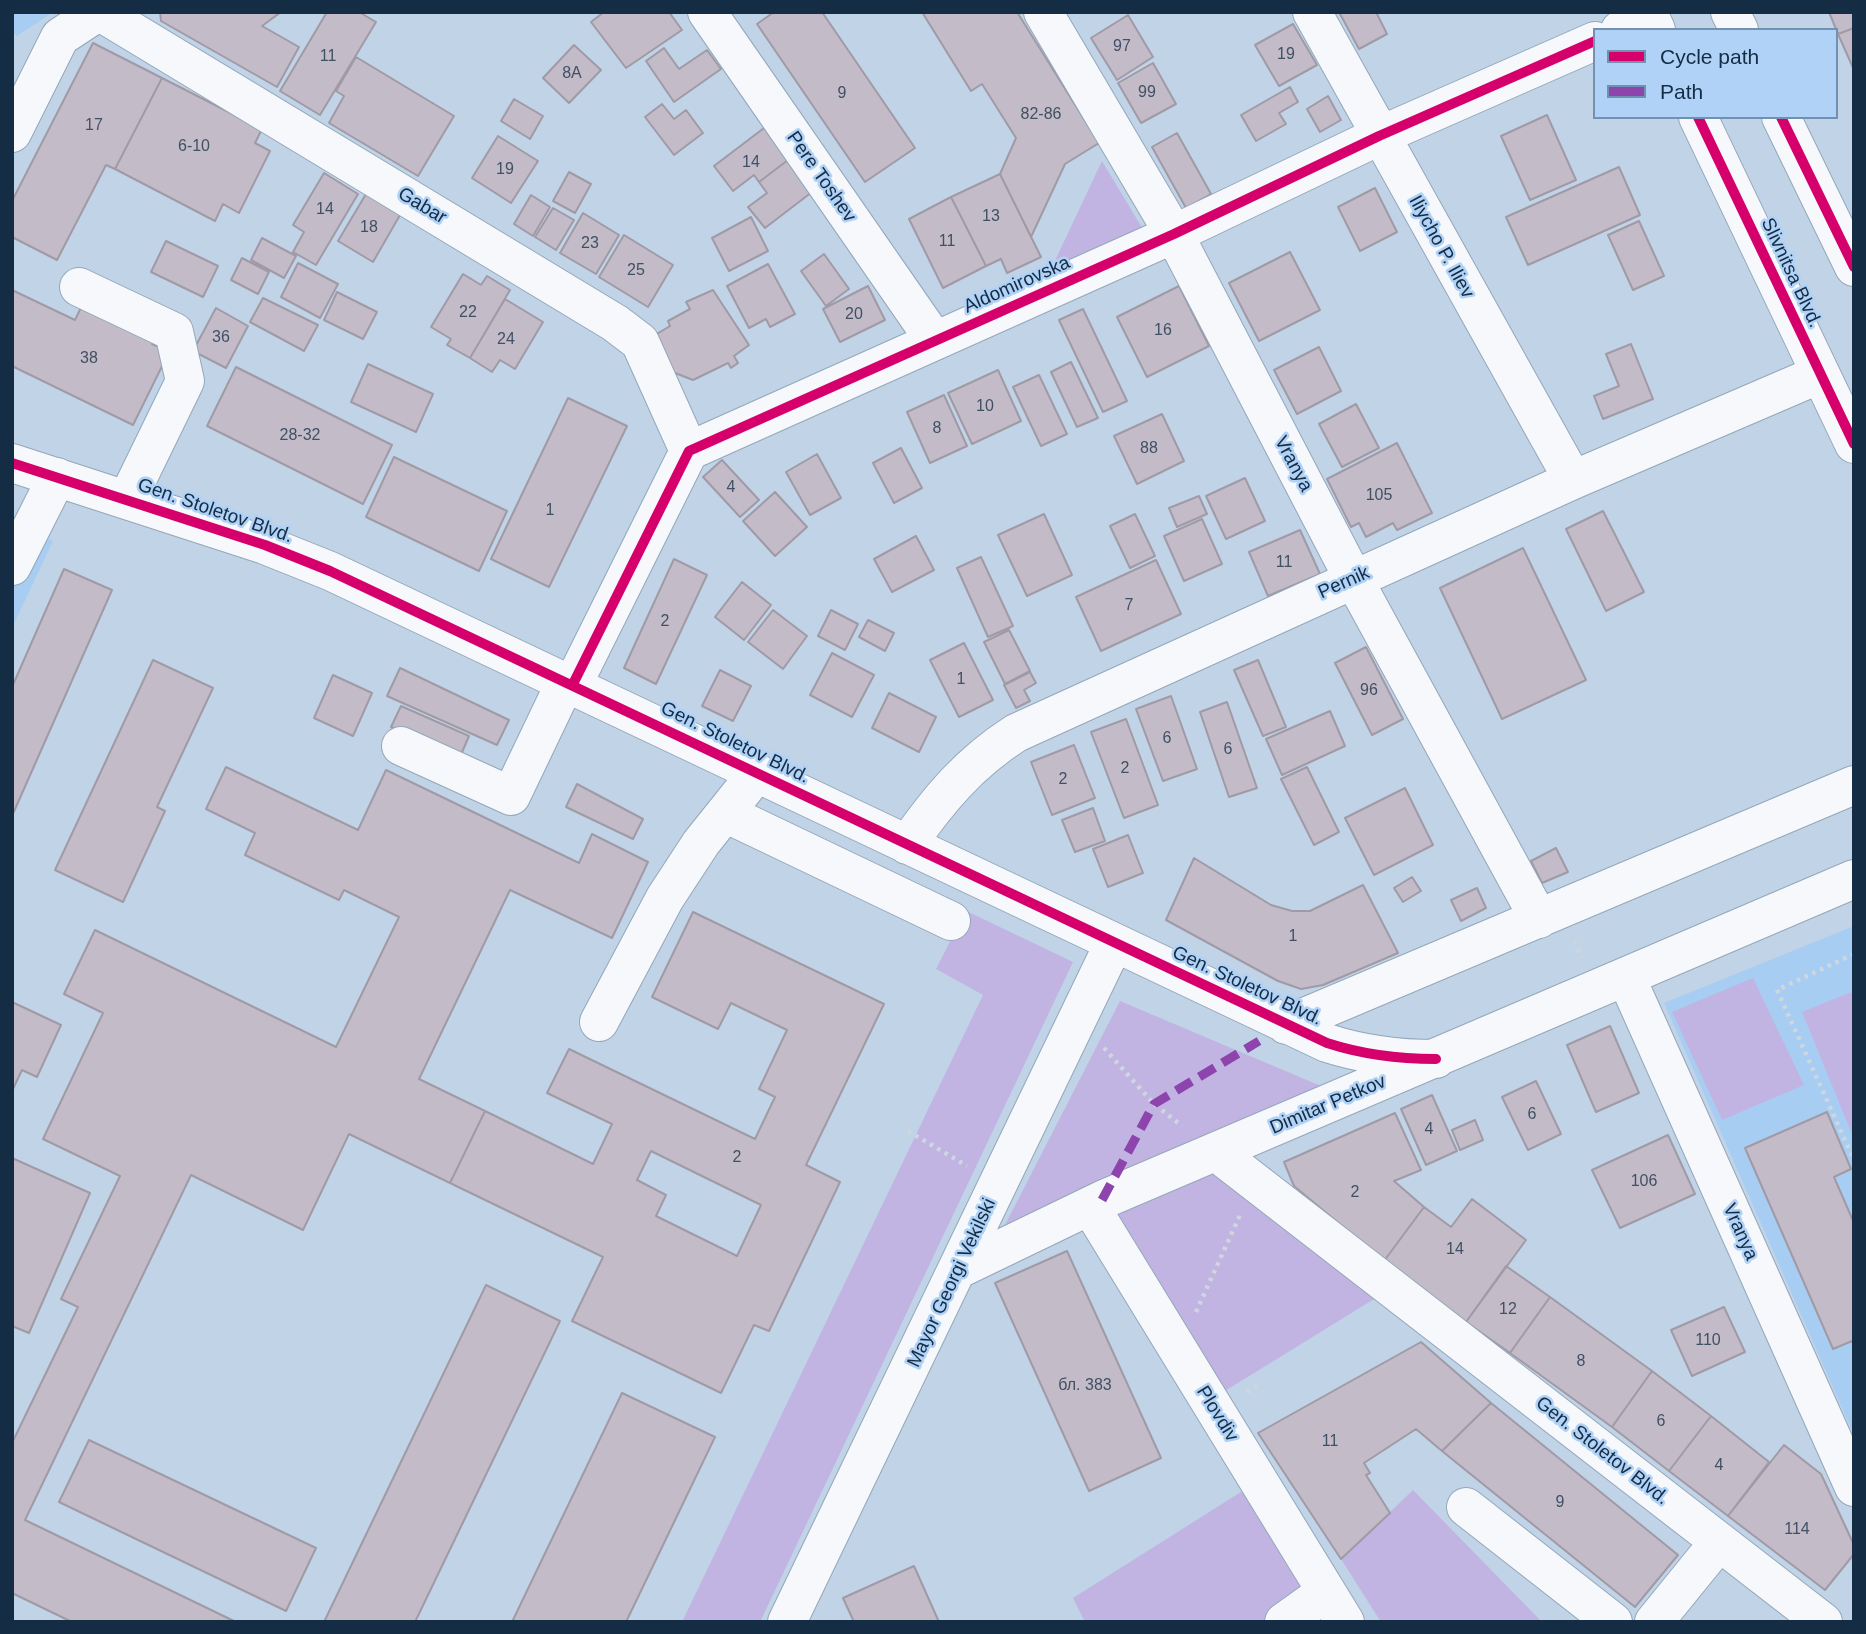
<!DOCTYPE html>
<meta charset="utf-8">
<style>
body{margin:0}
#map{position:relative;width:1866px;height:1634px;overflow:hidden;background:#c0d3e7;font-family:Arial,sans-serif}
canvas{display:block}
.frame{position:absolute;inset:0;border:14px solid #142c44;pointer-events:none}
.legend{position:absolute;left:1593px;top:28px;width:245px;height:91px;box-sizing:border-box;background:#b0d2f7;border:2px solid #7290af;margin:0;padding:9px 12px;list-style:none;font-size:21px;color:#142c44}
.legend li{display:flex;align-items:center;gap:14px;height:35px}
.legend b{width:35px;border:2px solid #7290af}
</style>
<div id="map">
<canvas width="1866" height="1634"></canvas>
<div class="frame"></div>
<ul class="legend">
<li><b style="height:9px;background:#d6006c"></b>Cycle path</li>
<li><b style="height:9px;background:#8e44ad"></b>Path</li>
</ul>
</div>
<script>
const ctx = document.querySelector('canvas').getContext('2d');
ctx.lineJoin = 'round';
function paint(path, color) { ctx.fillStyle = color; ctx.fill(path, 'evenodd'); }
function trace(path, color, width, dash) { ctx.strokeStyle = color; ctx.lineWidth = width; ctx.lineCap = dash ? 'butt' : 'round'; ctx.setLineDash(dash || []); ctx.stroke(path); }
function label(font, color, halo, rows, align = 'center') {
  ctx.font = font + ' Arial,sans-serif'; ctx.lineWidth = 5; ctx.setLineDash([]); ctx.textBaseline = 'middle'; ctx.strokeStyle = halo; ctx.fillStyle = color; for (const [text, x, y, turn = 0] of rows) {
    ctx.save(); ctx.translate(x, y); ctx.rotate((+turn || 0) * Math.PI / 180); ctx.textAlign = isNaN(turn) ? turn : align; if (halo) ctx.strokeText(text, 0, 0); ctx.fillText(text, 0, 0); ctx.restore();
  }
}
paint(new Path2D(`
 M12 12H53L17 36 12 31Z
 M12 520 53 541 12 628Z
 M1854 926V1435L1664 1003Z`), '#a8cdf3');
paint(new Path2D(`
 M1102 161 1144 231 1052 267Z
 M770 817 1073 962 760 1622H682L983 995 936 969 962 918Z
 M1753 978 1804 1085 1722 1120 1672 1012Z
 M1854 991V1139L1802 1012Z
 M1120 1001 1328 1089 1004 1227Z
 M1215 1168 1392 1288 1220 1394 1111 1211Z
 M1252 1485 1318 1590 1274 1622H1085L1073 1598Z
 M1413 1490 1542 1622H1381L1341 1559Z`), '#c1b4e3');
const building = new Path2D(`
 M160 12H281L262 26 299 47 277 87 161 21Z
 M327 12H359L376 22 320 115 280 91Z
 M604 12H669L682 30 626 68 591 22Z
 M774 12H822L915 148 865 182 757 24Z
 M922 12H1017L1099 143 1065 164 1031 237 1000 174 1016 138 982 84 971 91Z
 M1339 12H1376L1387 34 1359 49Z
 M1829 12H1854V28L1838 34Z
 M1128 15 1153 57 1117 80 1091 38Z
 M1293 24 1317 65 1279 86 1255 45Z
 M1854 28V70L1838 34Z
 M93 43 162 78 115 169 106 165 57 260 12 237V201Z
 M574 45 601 70 569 103 543 78Z
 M664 48 679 69 707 50 721 69 674 102 646 61Z
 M356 57 454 116 418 176 329 123 344 96 336 91Z
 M1153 63 1176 104 1141 123 1118 83Z
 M162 78 262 129 255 143 270 151 239 213 223 204 215 221 115 169Z
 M1290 87 1298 102 1279 113 1286 124 1256 141 1241 115Z
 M1328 96 1341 120 1320 132 1307 109Z
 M514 99 543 116 530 139 501 121Z
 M662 104 674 119 686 110 703 133 674 155 645 117Z
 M1547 115 1576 180 1530 200 1501 136Z
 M764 128 788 160 759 182 754 175 733 191 714 166Z
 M1177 133 1211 194 1186 208 1152 147Z
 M498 136 538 161 511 203 472 178Z
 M788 160 812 192 765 228 748 207 767 193 759 182Z
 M1619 167 1640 215 1528 265 1506 217Z
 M569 172 591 184 575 213 553 201Z
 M324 173 358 194 316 265 293 252 304 232 293 225Z
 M1000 174 1041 257 1007 273 1001 259 986 266 951 197Z
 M1375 188 1397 232 1360 251 1338 207Z
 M366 194 400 215 373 262 338 241Z
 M531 195 550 207 533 236 514 224Z
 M951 197 986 266 943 288 909 219Z
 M553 208 574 220 556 250 535 237Z
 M583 213 619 235 596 274 560 253Z
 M751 217 768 251 729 271 712 238Z
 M1639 221 1664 276 1633 290 1608 235Z
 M624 235 673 265 648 307 599 277Z
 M262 238 296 256 284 278 251 260Z
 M166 241 218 266 203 297 151 272Z
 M1290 252 1320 310 1259 341 1229 283Z
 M824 254 849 289 826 306 801 271Z
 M242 258 269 272 258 294 231 280Z
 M298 263 338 284 320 318 281 297Z
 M768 264 795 314 770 327 766 319 749 328 727 286Z
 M463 274 481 285 487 276 510 290 470 358 447 345 451 339 431 327Z
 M868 286 885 320 840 342 823 309Z
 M1179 286 1209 346 1147 377 1117 317Z
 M12 290 75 320 86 297 159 332 152 344 169 352 133 425 12 366Z
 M713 290 749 345 734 356 738 363 731 368 728 363 693 380 670 371 655 335 670 326 668 321 690 309 686 302Z
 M337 292 377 312 363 339 324 320Z
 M263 298 318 325 304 351 250 322Z
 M505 299 543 322 515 369 500 360 492 372 470 358Z
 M216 308 248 326 226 368 193 351Z
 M1083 309 1127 401 1103 412 1059 320Z
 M1631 344 1653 399 1603 419 1594 396 1619 386 1606 354Z
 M1319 347 1341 391 1297 414 1274 370Z
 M1071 362 1098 418 1077 427 1051 372Z
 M368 364 433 394 416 432 351 402Z
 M236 367 392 445 363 504 207 426Z
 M998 370 1021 421 972 444 948 393Z
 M1039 375 1067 434 1041 446 1013 387Z
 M944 395 967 446 930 463 907 412Z
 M568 398 627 426 549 587 491 559Z
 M1356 404 1379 448 1342 467 1319 424Z
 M1162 414 1184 461 1137 484 1114 436Z
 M1397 443 1432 513 1397 530 1393 523 1366 537 1359 523 1351 527 1327 479Z
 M901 448 922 488 894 503 873 463Z
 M817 454 841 498 810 515 786 472Z
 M394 457 507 511 479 571 366 517Z
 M722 460 759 500 740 517 703 477Z
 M1245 478 1265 521 1226 539 1206 496Z
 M775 492 807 527 775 556 743 521Z
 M1199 496 1207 514 1177 527 1169 508Z
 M1603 511 1644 592 1606 611 1566 529Z
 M1044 514 1072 575 1027 596 998 535Z
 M1135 514 1155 556 1130 568 1110 526Z
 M1202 519 1222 564 1184 581 1164 536Z
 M1300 530 1320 574 1268 596 1249 552Z
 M916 536 934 570 892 592 874 559Z
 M1523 548 1586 680 1502 719 1440 588Z
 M981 557 1013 626 988 637 957 568Z
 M674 559 707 575 656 684 624 668Z
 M1156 560 1181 614 1101 651 1076 597Z
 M64 569 112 590 12 816V687Z
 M742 582 771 605 744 640 715 617Z
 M773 610 807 636 783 669 748 642Z
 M831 610 858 624 845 650 818 636Z
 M868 620 894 633 885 651 859 637Z
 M1009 630 1030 671 1005 684 984 642Z
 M964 643 993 700 959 717 930 660Z
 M1366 647 1403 719 1372 735 1335 663Z
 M832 653 874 675 852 717 810 695Z
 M153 660 213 688 157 807 165 811 123 902 55 870Z
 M1258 660 1286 727 1263 736 1234 670Z
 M400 668 509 720 497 745 387 696Z
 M720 670 751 686 733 721 702 706Z
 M1030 672 1036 683 1024 690 1030 701 1016 708 1004 685Z
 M333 675 372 693 353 736 314 718Z
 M889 693 936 717 919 752 872 728Z
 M1171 696 1197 769 1163 781 1136 709Z
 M1227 702 1257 788 1229 797 1200 712Z
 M401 706 469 736 460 757 391 727Z
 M1330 711 1345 746 1282 775 1266 739Z
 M1126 719 1158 805 1124 818 1091 732Z
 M1074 745 1095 798 1052 815 1031 762Z
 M226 767 358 830 386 770 579 863 592 834 648 862 612 938 510 890 419 1079 485 1111 450 1183 349 1134 303 1230 191 1175 25 1520 236 1622H72L12 1593V1443L78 1307 61 1299 120 1176 43 1139 103 1013 64 994 95 930 336 1047 399 917 344 890 339 900 245 855 255 833 206 809Z
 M1307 767 1339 832 1314 845 1281 779Z
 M577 784 643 819 633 839 566 807Z
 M1405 788 1433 845 1374 875 1345 818Z
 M1093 808 1105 841 1075 852 1062 820Z
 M1128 835 1143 873 1108 887 1093 849Z
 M1556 848 1568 872 1542 883 1531 861Z
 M1194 858 1271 905 1292 911H1310L1363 885 1398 953 1323 985 1301 989 1278 981 1166 920Z
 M1412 877 1421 891 1403 902 1394 888Z
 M1477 888 1486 908 1461 921 1451 900Z
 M693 912 884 1004 806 1165 840 1182 769 1331 754 1325 721 1393 572 1321 603 1257 450 1183 485 1111 593 1164 612 1124 547 1093 569 1049 755 1139 775 1097 759 1089 787 1030 731 1003 718 1029 652 997ZM651 1151 761 1205 737 1256 656 1216 666 1195 637 1180Z
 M12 1002 61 1025 37 1077 22 1070 12 1091Z
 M1610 1026 1639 1093 1596 1112 1567 1045Z
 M1536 1081 1561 1134 1528 1150 1502 1097Z
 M1432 1095 1457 1151 1426 1165 1401 1109Z
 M1827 1112 1851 1169 1834 1177 1854 1223V1344L1852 1341 1833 1349 1745 1148Z
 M1395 1113 1421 1170 1394 1181 1424 1207 1384 1261 1294 1186 1284 1162Z
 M1475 1120 1483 1140 1460 1150 1452 1130Z
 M1668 1135 1695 1194 1620 1228 1592 1170Z
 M12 1158 90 1193 29 1333 12 1326Z
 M1472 1199 1526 1240 1466 1322 1384 1261 1424 1207 1451 1227Z
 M1067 1251 1161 1458 1089 1491 995 1283Z
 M1506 1266 1550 1297 1510 1353 1466 1322Z
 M486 1285 560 1321 415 1622H324Z
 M1550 1297 1652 1371 1612 1427 1510 1353Z
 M1724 1307 1745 1352 1692 1376 1671 1330Z
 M1421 1342 1491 1403 1442 1451 1416 1429 1364 1463 1370 1473 1366 1475 1390 1513 1341 1559 1258 1433Z
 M1652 1371 1711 1416 1669 1471 1612 1427Z
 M622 1393 715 1437 626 1622H512Z
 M1491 1403 1678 1555 1635 1607 1442 1451Z
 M1711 1416 1769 1462 1728 1516 1669 1471Z
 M89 1440 316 1548 286 1611 59 1502Z
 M1784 1445 1821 1474 1854 1545V1554L1825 1590 1728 1516Z
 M914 1566 939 1622H854L843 1598Z`);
paint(building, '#c3bcc8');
trace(building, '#a09aa6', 2);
const minor = new Path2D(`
 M100 12 615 323 640 342 689 451
 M707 12 935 341
 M1043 12 1174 234 1353 578 1539 919
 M1312 12 1573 480
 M1620 30 1650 16
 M12 133 60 37 98 12
 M79 287 174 332 185 381 127 500
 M12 463 265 545 330 571 1327 1043C1364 1055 1397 1059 1436 1059
 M12 566 57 477
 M573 684 689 451 1174 234 1379 136 1595 41
 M401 746 511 796 566 681
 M725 813 951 921
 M907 845C938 800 969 763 1016 733L1573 480 1820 374
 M1626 977 1854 1487
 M599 1022 665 898 701 843 757 773
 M1286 1025 1854 785
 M1216 1152 1823 1622
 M1090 1206 1345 1622
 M959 1269 1102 1200 1854 879
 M1466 1507 1613 1622
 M787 1622 1114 943
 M1284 1622 1326 1592
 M1654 1622 1719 1542`);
const major = new Path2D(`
 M1648 12 1656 30
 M1730 12 1739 30
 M1698 117 1854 444
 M1781 117 1854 267`);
trace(minor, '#93a7ba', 40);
trace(major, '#93a7ba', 40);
trace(new Path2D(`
 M1574 941 1582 958
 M1854 954 1777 990 1854 1160
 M1104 1048 1154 1104 1182 1126
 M908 1131 967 1166
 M1196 1312 1240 1215
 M1247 1392 1258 1385`), '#cfd6dd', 4.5, [3.5, 5]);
trace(minor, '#f6f8fb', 38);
trace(major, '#f6f8fb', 38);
trace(new Path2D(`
 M1102 1200 1154 1104 1259 1041`), '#8e44ad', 9, [18, 9]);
trace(new Path2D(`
 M1698 117 1854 444
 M1781 117 1854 267
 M12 463 265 545 330 571 1327 1043C1364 1055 1397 1059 1436 1059
 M573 684 689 451 1174 234 1379 136 1595 41`), '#d6006c', 10);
label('16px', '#405065', null, [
 ["97",1122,47],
 ["19",1286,55],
 ["11",328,57],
 ["8А",572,74],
 ["99",1147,93],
 ["9",842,94],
 ["82-86",1041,115],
 ["17",94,126],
 ["6-10",194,147],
 ["14",751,163],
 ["19",505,170],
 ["14",325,210],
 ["13",991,217],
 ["18",369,228],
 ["11",947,242],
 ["23",590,244],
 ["25",636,271],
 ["22",468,313],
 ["20",854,315],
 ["16",1163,331],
 ["36",221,338],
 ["24",506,340],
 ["38",89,359],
 ["10",985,407],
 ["8",937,429],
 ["28-32",300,436],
 ["88",1149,449],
 ["4",731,488],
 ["105",1379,496],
 ["1",550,511],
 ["11",1284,563],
 ["7",1129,606],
 ["2",665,622],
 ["1",961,680],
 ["96",1369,691],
 ["6",1167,739],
 ["6",1228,750],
 ["2",1125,769],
 ["2",1063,780],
 ["1",1293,937],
 ["6",1532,1115],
 ["4",1429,1130],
 ["2",737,1158],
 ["106",1644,1182],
 ["2",1355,1193],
 ["14",1455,1250],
 ["12",1508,1310],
 ["110",1708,1341],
 ["8",1581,1362],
 ["бл. 383",1085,1386],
 ["6",1661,1422],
 ["11",1330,1442],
 ["4",1719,1466],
 ["9",1560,1503],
 ["114",1797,1530]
]);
label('19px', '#142c44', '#b0d2f7', [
 ["Pere Toshev",821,177,55],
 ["Gabar",422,206,31],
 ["Iliycho P. Iliev",1441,247,61],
 ["Slivnitsa Blvd.",1791,273,65],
 ["Aldomirovska",1017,285,-24],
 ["Vranya",1293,464,62],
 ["Gen. Stoletov Blvd.",215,511,19],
 ["Pernik",1344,583,-24],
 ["Gen. Stoletov Blvd.",735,743,26],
 ["Gen. Stoletov Blvd.",1247,986,25],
 ["Dimitar Petkov",1328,1105,-23],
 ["Vranya",1740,1232,66],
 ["Mayor Georgi Vekilski",952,1283,-65],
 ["Plovdiv",1217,1414,58],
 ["Gen. Stoletov Blvd.",1602,1451,38]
]);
</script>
